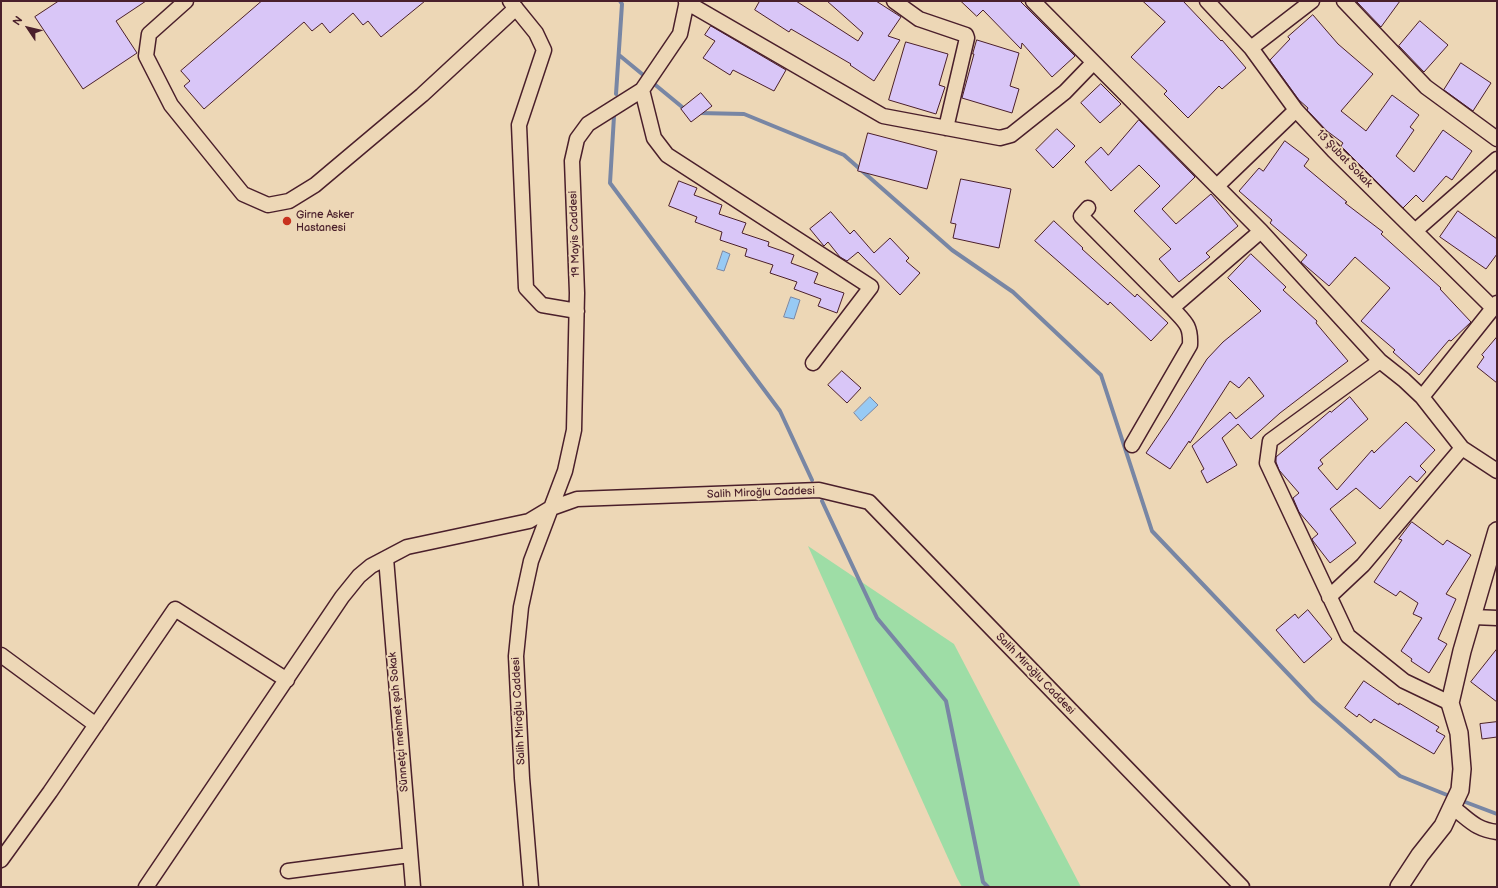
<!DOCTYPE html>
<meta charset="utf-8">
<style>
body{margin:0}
#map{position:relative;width:1498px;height:888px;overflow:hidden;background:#edd7b6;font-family:"Balsamiq Sans",sans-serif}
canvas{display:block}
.frame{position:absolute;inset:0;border:2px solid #4a1f2b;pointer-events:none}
.north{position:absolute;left:8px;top:8px;width:40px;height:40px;-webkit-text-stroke:3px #edd7b6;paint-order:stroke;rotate:305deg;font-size:11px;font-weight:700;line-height:16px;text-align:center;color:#4a1f2b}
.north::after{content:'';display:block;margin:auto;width:14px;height:18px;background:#4a1f2b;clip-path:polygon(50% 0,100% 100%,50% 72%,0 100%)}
</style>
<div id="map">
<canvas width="1498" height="888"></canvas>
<div class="frame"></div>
<div class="north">N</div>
</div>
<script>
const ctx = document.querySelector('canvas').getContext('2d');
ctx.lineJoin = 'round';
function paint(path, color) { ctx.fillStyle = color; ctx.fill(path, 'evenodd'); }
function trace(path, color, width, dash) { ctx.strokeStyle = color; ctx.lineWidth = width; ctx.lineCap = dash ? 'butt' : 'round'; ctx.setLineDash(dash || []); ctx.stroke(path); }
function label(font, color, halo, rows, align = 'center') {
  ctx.font = font + ' "Balsamiq Sans",sans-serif'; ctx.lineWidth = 4; ctx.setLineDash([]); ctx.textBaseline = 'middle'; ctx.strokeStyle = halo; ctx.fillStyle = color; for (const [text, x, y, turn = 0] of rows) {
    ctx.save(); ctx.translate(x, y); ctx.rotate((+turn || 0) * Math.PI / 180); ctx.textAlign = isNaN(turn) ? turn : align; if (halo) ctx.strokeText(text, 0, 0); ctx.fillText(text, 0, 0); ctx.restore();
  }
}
paint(new Path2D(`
 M808 546 954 644 1081 887H962L957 878Z`), '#9edda6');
const water = new Path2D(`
 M723 251 730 254 724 271 717 269Z
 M791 297 800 300 794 319 784 317Z
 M870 397 878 405 861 421 854 413Z`);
paint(water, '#97caf4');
trace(water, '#7886a4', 1);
trace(new Path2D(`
 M619 55 687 111
 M616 94 622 4 620 1
 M699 113 744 114 844 155 952 250 1013 292 1101 375 1152 531 1314 701 1400 776 1452 797
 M614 116 610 183 780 411 812 480
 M822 501 877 618 946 701 983 882 988 887
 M1460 800 1497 814`), '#7886a4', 4);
const building = new Path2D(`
 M59 1H146L116 21 137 53 83 89 35 17Z
 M262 1H425L381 37 368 21 363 25 353 13 330 33 322 23 312 31 304 22 204 109 184 86 190 81 181 71Z
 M760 1H796L858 41 863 33 827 1H876L901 17 888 36 900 40 874 81 850 65 851 64 791 29 789 32 755 10Z
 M961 1H1020L1075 56 1052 77 1022 43 1021 49 983 10 977 16Z
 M1143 1H1183L1221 41 1222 40 1246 68 1222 89 1219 86 1188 118 1164 94 1167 91 1131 57 1165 22Z
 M1358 1H1400L1381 27 1357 2Z
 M1313 15 1338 44 1373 74 1341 111 1366 131 1392 95 1419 115 1410 127 1414 130 1396 156 1414 172 1443 130 1472 151 1452 180 1446 176 1423 202 1416 195 1403 208 1341 146 1343 143 1327 131 1307 110 1308 108 1299 100 1270 60 1290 39 1288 37Z
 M1420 21 1448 45 1424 72 1399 46Z
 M711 26 786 70 774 91 733 70 730 75 703 58 715 41 705 35Z
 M977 40 1019 53 1010 86 1019 89 1012 113 962 98 974 54H973Z
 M906 42 948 54 939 85 945 87 936 114 889 100Z
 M1461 63 1491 83 1473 111 1444 90Z
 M1101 84 1121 104 1100 123 1081 103Z
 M701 93 712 106 691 122 681 109Z
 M1139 120 1195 177 1162 209 1176 224 1211 194 1238 226 1206 253 1210 257 1179 282 1159 259 1171 249 1134 211 1160 186 1139 165 1111 191 1085 162 1101 147 1108 155Z
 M1057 129 1075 146 1053 168 1036 150Z
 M868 133 937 151 927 189 858 171Z
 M1285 141 1309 159 1304 166 1347 202 1345 203 1383 232 1381 234 1441 288 1440 289 1471 322 1451 341 1449 340 1419 375 1393 352 1395 350 1361 321 1390 288 1355 257 1329 286 1301 262 1307 255 1270 223 1272 220 1239 191 1259 168 1263 171Z
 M961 179 1011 189 999 248 953 238 956 224 951 223Z
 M679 181 697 188 694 195 722 205 719 214 746 223 742 233 769 242 768 246 794 255 791 263 818 273 814 283 844 293 837 313 818 306 821 299 794 289 797 282 770 273 773 265 745 256 747 249 720 240 722 232 695 222 697 217 669 206Z
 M1458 211 1497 239V254L1486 269 1440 237Z
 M831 212 850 234 854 230 874 253 890 238 909 258 906 261 920 273 900 295 858 252 847 261 840 257 828 242 824 246 810 229Z
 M1054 221 1083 248 1082 249 1135 297 1137 294 1168 323 1151 341 1110 302 1108 305 1035 241Z
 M1251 254 1286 287 1283 290 1317 321 1316 323 1348 361 1280 413 1251 439 1238 424 1222 438 1237 465 1207 483 1201 471 1204 469 1192 446 1230 412 1236 419 1264 396 1249 377 1239 388 1230 381 1190 443 1189 441 1170 469 1146 453 1169 419 1207 359 1223 342 1261 311 1228 278Z
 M1497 337V383L1477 367 1484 357 1482 355Z
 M842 371 861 388 847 403 828 385Z
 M1350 397 1368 419 1320 460 1323 464 1318 468 1337 490 1372 450 1374 453 1406 422 1435 450 1420 466 1426 472 1417 482 1410 476 1380 509 1356 488 1330 509 1356 543 1330 563 1313 541 1312 539 1318 534 1299 512 1293 498 1299 493 1279 470 1276 462V457L1309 429 1330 411 1331 412Z
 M1412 522 1443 545 1447 540 1471 555 1446 594 1456 599 1438 639 1447 644 1429 673 1411 661 1412 659 1401 651 1422 618 1413 614 1418 603 1400 591 1396 596 1374 582 1402 540 1399 539Z
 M1308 610 1332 639 1304 663 1276 630 1295 614 1298 618Z
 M1497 649V702L1471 682Z
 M1364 681 1399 705V703L1439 727 1436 731 1445 736 1434 754 1374 719 1371 723 1359 714 1357 717 1345 708Z
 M1497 722V737L1482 739 1480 724Z`);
paint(building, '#d9c6f7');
trace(building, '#4a1f2b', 1);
const minor = new Path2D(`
 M186 1 149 34 146 56 171 105 243 194 268 205 289 201 315 185 422 95 516 8
 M510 1 536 33 544 50 519 125 526 288 542 305 577 311
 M894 1 919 19 966 35 967 38 946 128
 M1033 1 1261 231 1380 361 1404 380 1422 397 1462 448 1497 471
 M1207 1 1251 48 1296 110 1334 151 1492 307
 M1344 1 1426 87 1497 139
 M686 2 883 116 1000 138 1011 135 1065 92 1093 63
 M1251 48 1312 1
 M642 90 654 138 667 155 871 287 813 363
 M1217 186 1296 110
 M1088 208 1081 216 1172 308 1261 231
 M1415 231 1497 159
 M1380 361 1270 441 1267 463 1348 636 1404 681 1450 703
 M1422 397 1497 303
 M1132 445 1190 345C1191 325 1185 322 1172 308
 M386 558 413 887
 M1329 597 1363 565 1462 448
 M1473 617 1497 618
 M1 655 96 725
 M1452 807C1469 819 1474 829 1497 832
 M1 860 50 792 175 609 287 680
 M288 871 410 855
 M146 887 342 597 359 576 371 566 407 547 529 521 549 509 577 499 819 490 869 502 1242 887
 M531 887 522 778 516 656 521 607 531 561 565 471 574 430 577 293 572 161 577 139 588 124 642 90 680 34 687 1`);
const tertiary = new Path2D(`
 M1399 887 1420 855 1443 826 1460 790 1462 769 1459 733 1450 703 1462 651 1497 531`);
trace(minor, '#4a1f2b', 17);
trace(tertiary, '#4a1f2b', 20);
trace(minor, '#edd7b6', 14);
trace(tertiary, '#edd7b6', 17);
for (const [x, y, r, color] of [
 [287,221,5,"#c8321e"]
]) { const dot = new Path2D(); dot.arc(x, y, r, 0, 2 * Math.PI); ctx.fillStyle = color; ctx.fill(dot); trace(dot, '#edd7b6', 1.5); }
label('11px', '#4a1f2b', '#edd7b6', [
 ["13 Şubat Sokak",1344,159,46],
 ["19 Mayis Caddesi",575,234,-92],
 ["Salih Miroğlu Caddesi",761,493,-2],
 ["Salih Miroğlu Caddesi",1035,674,46],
 ["Salih Miroğlu Caddesi",519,711,-93],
 ["Sünnetçi mehmet şah Sokak",399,722,-95]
]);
label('11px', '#4a1f2b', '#edd7b6', [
 ["Girne Asker",296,215],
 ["Hastanesi",296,228]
], 'left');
</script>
